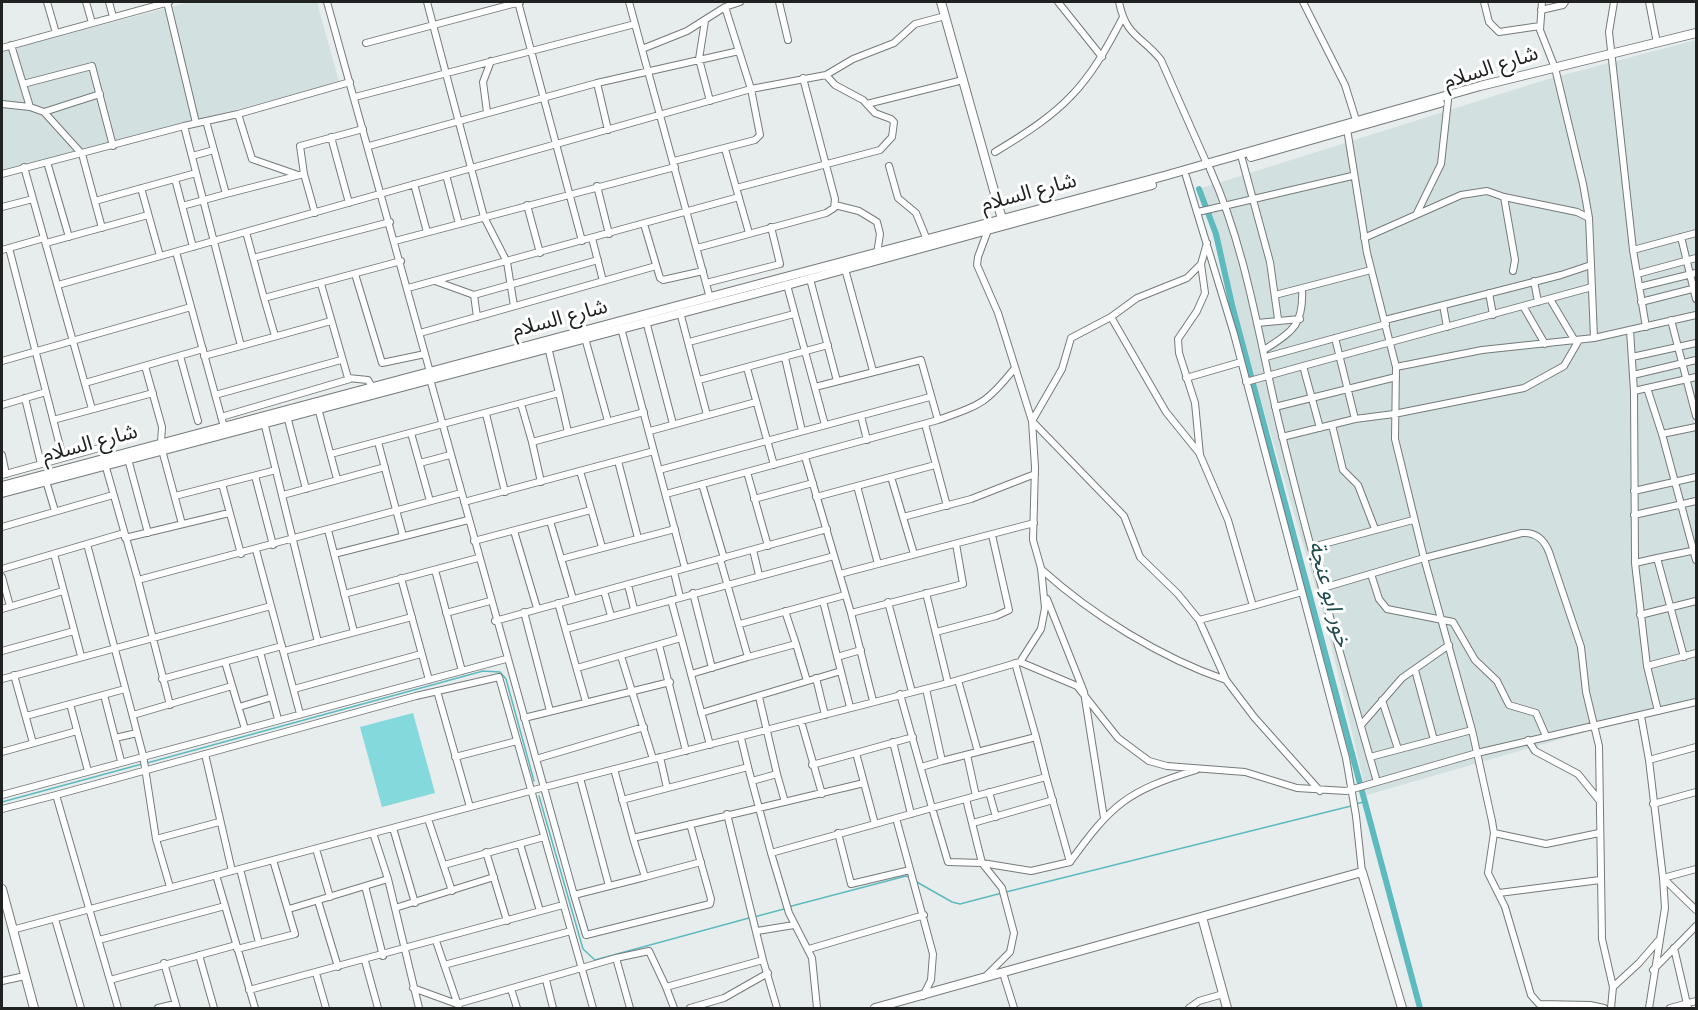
<!DOCTYPE html>
<meta charset="utf-8">
<style>
body{margin:0}
#map{position:relative;width:1698px;height:1010px;overflow:hidden;background:#e7ecec;font-family:Helvetica,sans-serif}
canvas{display:block}
.frame{position:absolute;inset:0;border:3px solid #202222;pointer-events:none}
</style>
<div id="map">
<canvas width="1698" height="1010"></canvas>
<div class="frame"></div>
</div>
<script>
const ctx = document.querySelector('canvas').getContext('2d');
ctx.lineJoin = 'round';
function paint(path, color) { ctx.fillStyle = color; ctx.fill(path, 'evenodd'); }
function trace(path, color, width, dash) { ctx.strokeStyle = color; ctx.lineWidth = width; ctx.lineCap = dash ? 'butt' : 'round'; ctx.setLineDash(dash || []); ctx.stroke(path); }
function label(font, color, halo, rows, align = 'center') {
  ctx.font = font + ' Helvetica,"Noto Sans Arabic",sans-serif'; ctx.lineWidth = 6; ctx.setLineDash([]); ctx.textBaseline = 'middle'; ctx.strokeStyle = halo; ctx.fillStyle = color; for (const [text, x, y, turn = 0] of rows) {
    ctx.save(); ctx.translate(x, y); ctx.rotate((+turn || 0) * Math.PI / 180); ctx.textAlign = isNaN(turn) ? turn : align; if (halo) ctx.strokeText(text, 0, 0); ctx.fillText(text, 0, 0); ctx.restore();
  }
}
paint(new Path2D(`
 M190 2H317L339 82 2 172V51Z
 M1696 40V700L1367 795 1325 619 1199 189 1548 79Z`), '#d2e0e0');
paint(new Path2D(`
 M413 713 435 793 382 807 360 727Z`), '#83d9dc');
trace(new Path2D(`
 M147 763 483 671 500 672 506 679 534 781
 M539 796 583 949 595 960 749 918
 M2 802 142 764
 M1355 804 1364 802
 M915 881 952 902 960 904 1002 893
 M1006 892 1351 806
 M788 907 906 876 911 878
 M754 917 784 909`), '#5dbbbf', 1.5);
trace(new Path2D(`
 M1199 189 1216 234 1232 305 1420 1008`), '#5dbbbf', 6);
const street = new Path2D(`
 M47 2 56 33
 M86 2 92 23
 M109 2 113 17
 M167 2 196 123
 M327 2 430 372
 M427 2 484 217 507 262 514 306
 M518 2 582 241
 M629 2 710 298
 M779 2 788 40
 M1058 2 1102 57
 M1119 2C1126 37 1142 36 1161 60L1207 164
 M1303 2 1345 85 1356 120
 M1484 2 1489 22 1499 32 1540 26
 M1614 2 1609 32 1633 250 1696 233
 M1649 2 1657 43
 M1541 10 1563 5 1565 2
 M705 21 699 59 710 101
 M366 43 520 2
 M11 45 30 107
 M2 48 169 2
 M642 49 687 31 725 7 740 2
 M597 83 608 130
 M23 84 92 66 113 146
 M355 97 635 24
 M2 104 30 107 44 112 82 154 102 228
 M867 104 963 80
 M44 112 100 94
 M487 112 483 82 491 61
 M238 114 252 159 298 175
 M206 121 214 150
 M184 126 241 346 204 356
 M1347 129 1367 253 1396 367 1482 350 1594 338 1696 315
 M331 137 349 203
 M369 146 597 83 739 51
 M725 149 749 233
 M995 152C1065 110 1086 89 1123 17
 M1242 159 1270 262 1278 319
 M674 161 755 140 760 135 751 89 725 7
 M47 162 69 237
 M889 166 898 198 916 213 927 240
 M24 167 92 409
 M1210 169C1247 251 1259 340 1280 427 1309 546 1343 664 1377 782
 M2 174 184 126 238 114 350 82
 M304 174 300 146 363 129
 M446 175 459 224
 M1186 176 1234 334 1346 758 1356 816 1362 872
 M175 179 193 247
 M414 184 427 232
 M597 186 609 234
 M141 188 160 256
 M736 188 880 150 892 137 894 122 891 119 875 113 863 100 835 85 826 75
 M226 194 304 174 315 213
 M95 201 196 173
 M527 205 540 253
 M835 205 859 211 877 222 880 234 877 254
 M182 206 226 194 214 150 192 156
 M2 207 33 199
 M1198 212 1352 176
 M1417 213 1441 164 1448 100
 M644 224 660 278 663 280 703 271
 M988 230 978 257 977 265 998 313 1032 421 1035 467 1033 540 1041 568 1045 608 1041 629 1020 662
 M246 232 264 298
 M1681 237 1696 299
 M592 238 603 281
 M1364 238 1461 195 1487 191 1504 197
 M395 241 675 167
 M46 243 148 215
 M9 248 63 458
 M697 248 826 213 834 208 835 199 803 78
 M2 250 44 238
 M1633 250 1646 327
 M176 252 224 427
 M253 258 390 222
 M1591 265 1594 338
 M845 269 873 371
 M1513 271 1515 260 1504 197 1577 212 1589 218
 M355 274 382 363 425 354
 M1637 274 1696 258
 M810 279 837 381
 M435 281 474 295 598 260
 M1534 281 1538 302
 M706 283 780 264 771 227
 M321 284 348 378 368 380 372 387
 M58 285 751 89 826 75 853 59 894 43 915 24 945 16
 M787 285 825 425
 M1639 287 1696 273
 M408 288 739 197
 M1489 293 1493 315
 M474 295 477 317
 M1275 295 1302 288
 M1550 299 1575 341
 M1641 302 1696 288
 M1443 305 1447 327
 M1523 306 1545 344
 M680 312 707 415
 M1111 317 1166 412 1200 454
 M1385 320 1561 275 1591 265 1589 218 1583 184 1555 68 1540 30 1542 2
 M1671 320 1696 416
 M646 321 673 424
 M1257 323 1300 319
 M621 328 685 568
 M1630 330 1634 391 1635 563 1647 666
 M420 333 656 266
 M275 336 264 298 401 261
 M585 338 608 421
 M1335 338 1355 419
 M689 342 794 314
 M241 346 331 321
 M548 347 559 393
 M1264 350C1293 331 1304 325 1302 288L1371 270
 M180 356 198 421
 M1266 357 1386 324
 M1632 357 1696 343
 M785 358 802 431
 M2 361 191 307
 M145 366 162 427 161 443
 M1396 367 1395 439 1424 558 1522 533C1536 532 1544 539 1549 552L1581 647 1586 692 1599 746 1602 939 1613 987 1611 1008
 M747 368 774 465
 M1633 375 1696 360
 M1186 378 1241 362
 M430 379 574 895 645 877 633 838 864 783
 M699 380 828 345
 M1246 382 1303 366
 M85 383 203 349
 M815 387 921 360 938 420
 M1647 388 1662 434 1696 427
 M1634 391 1696 377
 M215 395 341 360
 M25 398 41 464
 M521 404 532 442
 M2 405 46 392
 M1275 407 1396 377
 M318 408 337 479
 M486 414 505 492
 M287 416 306 489
 M861 416 867 440
 M221 417 350 379
 M53 420 153 393
 M1032 421 1124 516 1140 557 1178 594 1199 620 1226 680 1254 717 1320 791
 M1032 421 1062 369 1071 338 1111 317 1137 298 1187 278 1201 264 1207 243
 M264 422 318 642
 M925 424 947 506
 M1332 425 1343 470 1358 485 1375 529
 M1320 428 1303 366 1592 287
 M650 431 756 402
 M411 433 430 501
 M1662 434 1696 560
 M1282 437 1355 419 1394 414 1524 388 1564 366 1579 340
 M378 442 403 536
 M162 450 182 524
 M331 454 559 393 568 432
 M2 455 6 474
 M805 457 851 613 873 701
 M128 459 148 533
 M618 461 638 538
 M420 463 450 455
 M105 464 138 580 170 705
 M659 470 930 397
 M580 471 602 547
 M747 472 768 546
 M2 475 110 445
 M255 476 273 545
 M891 477 914 554
 M46 481 55 511
 M541 482 532 442 644 412
 M222 484 241 554
 M702 484 724 558
 M857 486 878 564
 M1634 491 1696 477
 M666 494 938 420C980 405 986 404 1014 369
 M283 495 385 467
 M175 496 276 470
 M816 497 935 465
 M754 499 813 483
 M464 502 654 451
 M1634 515 1696 501
 M903 517 971 499 1035 474
 M550 521 573 599
 M2 527 113 495
 M328 530 354 632
 M514 531 537 608
 M125 538 229 513
 M474 541 591 510
 M87 544 143 755 156 839 170 887
 M1312 547 1413 520
 M256 550 300 714
 M753 550 759 575
 M54 554 81 656
 M334 554 468 520
 M561 559 675 529
 M720 559 748 657 796 644 807 681
 M1635 563 1657 558
 M2 569 124 533
 M1041 569C1092 615 1161 658 1226 680
 M435 570 462 671
 M674 572 680 597
 M840 574 1034 523
 M1371 574 1379 599 1387 609 1453 622 1475 660 1497 681 1509 705 1536 713 1546 736
 M2 577 10 606
 M401 578 429 680
 M138 580 461 493
 M628 585 634 609
 M1323 588 1424 558 1472 730 1492 821 1494 833 1488 873 1505 907 1531 995 1539 1004 1590 1005 1604 1008
 M604 591 611 616
 M693 593 712 668
 M926 593 948 683
 M344 594 478 558
 M1047 599 1084 692 1104 818
 M671 600 710 745
 M823 601 850 707
 M888 602 912 692
 M558 603 586 702
 M1253 606 1302 592
 M2 609 63 591
 M785 611 796 644
 M524 612 550 711
 M446 613 490 601
 M851 613 963 584 956 544
 M1640 615 1696 601
 M1199 620 1253 606 1228 520 1200 455 1195 403 1179 353 1178 339 1197 311 1205 293 1201 264
 M495 621 827 529
 M740 624 845 595
 M566 629 834 556
 M936 632 996 616 1009 610 992 535
 M659 645 686 751
 M2 651 74 631
 M284 651 412 617
 M260 652 278 719
 M621 656 653 759
 M837 657 861 650
 M1684 657 1657 558 1696 550
 M225 662 245 729
 M577 668 681 638
 M1415 670 1434 740
 M691 674 748 657
 M14 675 33 743
 M816 678 825 715
 M2 679 271 606
 M162 679 282 646
 M958 680 978 752
 M294 689 421 654
 M437 691 470 807
 M900 694 932 808 875 824 856 753 913 737
 M104 695 121 761
 M1382 700 1398 749
 M70 704 88 771
 M239 707 272 697
 M1658 711 1647 666 1696 653
 M701 713 841 671
 M133 715 232 686
 M26 716 125 689
 M1641 716 1649 760 1663 878 1696 910
 M524 718 670 682
 M801 721 822 794
 M1361 725 1402 678 1449 645
 M115 738 137 733
 M741 738 748 767
 M1528 740 1535 751 1578 774 1599 800
 M893 742 911 814
 M2 752 77 731
 M205 754 232 871
 M967 755 976 796 932 808 948 862 982 863 1031 871 1070 862 1046 777
 M455 757 517 741
 M660 757 667 788
 M1370 757 1472 730
 M536 759 644 727
 M1649 760 1696 747
 M942 761 1036 737 1015 663
 M812 765 856 753
 M921 767 942 761 926 689
 M614 769 633 838
 M777 774 785 802
 M580 778 609 886
 M752 781 777 774 759 697
 M989 792 996 817
 M2 795 506 659
 M56 795 416 696 499 677 593 1008
 M976 796 1046 777 1036 737
 M966 799 982 863 1002 888 1014 933 1010 952 985 977
 M622 800 748 767 771 853 875 824
 M1653 804 1696 792
 M2 809 56 795 118 1008
 M896 818 933 954 931 980 923 996
 M428 819 452 891
 M973 823 1053 800
 M393 828 415 903
 M373 833 388 879 419 1008
 M838 833 851 884 910 870
 M1494 833 1546 844 1599 833
 M156 839 219 822
 M520 844 540 911
 M316 849 330 897
 M486 852 507 921
 M771 853 789 913 812 958 817 1008
 M1070 862C1112 804 1127 791 1196 770
 M444 865 544 837
 M240 869 259 943
 M216 875 255 1008
 M645 877 701 862
 M365 886 383 956
 M1499 893 1600 880
 M574 895 586 935 710 904 711 899 690 824
 M318 901 338 967
 M395 908 494 877
 M289 909 388 879
 M55 919 81 1008
 M12 930 545 787 948 683 1020 662 1077 686 1118 738 1149 761 1167 766 1245 772 1297 788 1346 791 1477 753 1696 702
 M757 931 794 925
 M99 940 225 906
 M436 941 459 1008
 M1674 948 1688 1008
 M237 949 295 934 273 860
 M809 949 924 915
 M199 955 214 1008
 M616 958 630 1008
 M763 960 777 1008
 M365 961 378 1008
 M164 963 177 1008
 M444 965 571 931
 M1653 970 1696 926
 M316 973 326 1008
 M1003 973 1014 1008
 M110 980 236 945
 M546 980 553 1008
 M2 981 25 976
 M666 987 674 1008
 M1613 987 1639 963 1658 941
 M413 988 457 1004 616 958 649 951 666 987 763 960 727 814
 M511 989 517 1008
 M249 990 563 905
 M158 1008 175 1004
 M690 1008 724 998 768 973
 M1189 1008 1199 1001 1223 994
 M1649 1008 1665 908 1663 878 1696 869
 M1670 1008 1696 1001`);
const secondary = new Path2D(`
 M941 2 1002 219
 M1251 157 1440 103
 M2 486 1164 176 1480 86 1696 33
 M2 493 787 285 1152 185
 M2 889 34 1008
 M1202 917 1227 1008
 M875 1008 1362 872 1402 1008`);
trace(street, '#757a7a', 8);
trace(secondary, '#757a7a', 10);
trace(street, '#fff', 6);
trace(secondary, '#fff', 8);
label('21px', '#202222', '#fff', [
 ["شارع السلام",1491,68,-18],
 ["شارع السلام",1029,193,-15],
 ["شارع السلام",560,319,-15],
 ["شارع السلام",90,444,-15]
]);
label('italic 22px', '#224d4f', '#fff', [
 ["خور ابو عنجة",1329,594,75]
]);
</script>
